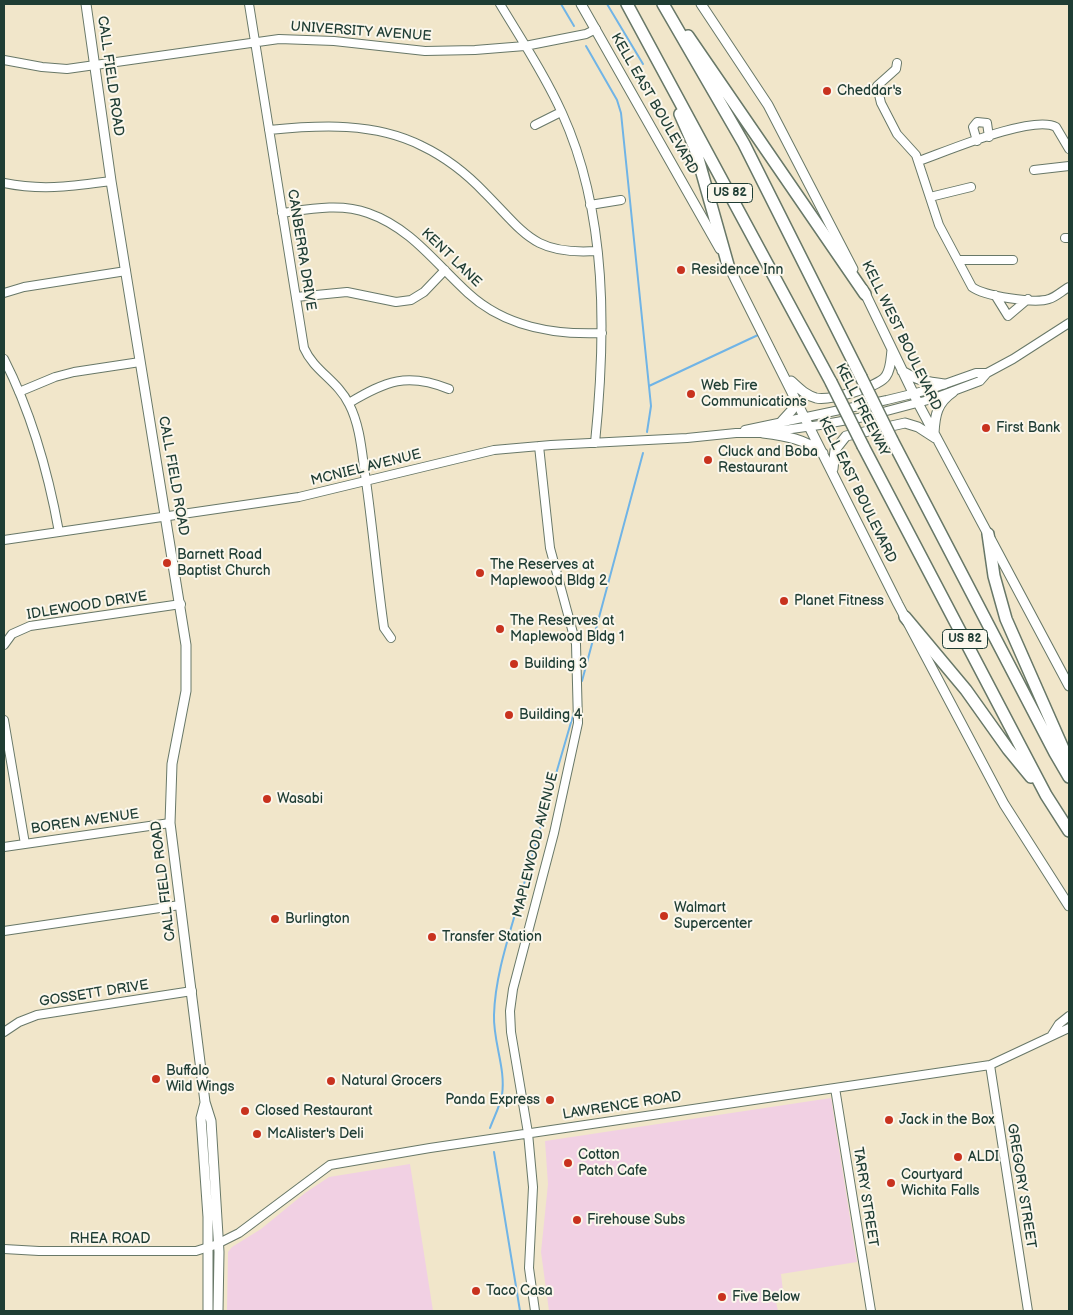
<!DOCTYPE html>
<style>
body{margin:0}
#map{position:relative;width:1073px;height:1315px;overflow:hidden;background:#f1e6ca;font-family:"Balsamiq Sans",sans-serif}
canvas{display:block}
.frame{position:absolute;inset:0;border:5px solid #1f3d34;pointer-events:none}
</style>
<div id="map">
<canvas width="1073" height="1315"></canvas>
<div class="frame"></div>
</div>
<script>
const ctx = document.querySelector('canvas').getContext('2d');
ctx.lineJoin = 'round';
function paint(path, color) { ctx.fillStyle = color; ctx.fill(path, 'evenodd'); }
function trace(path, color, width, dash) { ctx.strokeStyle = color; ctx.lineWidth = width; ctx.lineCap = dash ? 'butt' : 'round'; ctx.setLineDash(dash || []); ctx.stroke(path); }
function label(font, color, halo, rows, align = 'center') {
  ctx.font = font + ' "Balsamiq Sans",sans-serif'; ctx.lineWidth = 4; ctx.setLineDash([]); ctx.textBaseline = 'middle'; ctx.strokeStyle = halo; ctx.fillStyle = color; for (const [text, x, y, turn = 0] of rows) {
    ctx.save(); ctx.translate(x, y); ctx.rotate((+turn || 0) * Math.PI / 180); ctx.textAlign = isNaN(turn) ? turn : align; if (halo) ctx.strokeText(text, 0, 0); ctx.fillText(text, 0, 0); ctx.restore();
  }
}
paint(new Path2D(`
 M831 1098 857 1262 781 1274 783 1291 774 1293 778 1311H549L541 1252 548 1184 545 1141Z
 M410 1164 433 1311H227L228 1252 232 1247 261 1229 305 1193 329 1177Z`), '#f1d0e3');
trace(new Path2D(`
 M561 4 574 26
 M607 4 643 64
 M586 46 617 100 621 113 651 406 647 432
 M649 386 758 335
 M582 681 643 453
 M519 901 574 712
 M490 1128C494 1117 500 1106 502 1095 506 1068 493 1042 494 1015 495 980 506 945 516 911
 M494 1152 520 1311`), '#70b4e6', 2);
const minor = new Path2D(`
 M249 4 304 348C314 371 338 381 349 404 361 427 362 456 366 481 373 530 377 579 384 628L391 638
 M500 4C521 39 545 75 562 113 608 214 606 335 595 443
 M4 60 42 67 67 69 279 39 334 41 425 51 475 50 525 46 586 34 596 29
 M897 63 896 69 877 86 881 103 897 134 916 155 939 225 972 287C984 296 1035 304 1049 299 1056 297 1063 290 1069 287
 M535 125 561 112
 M269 130C320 125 375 122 422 146 445 157 467 174 485 193 525 233 533 255 596 251
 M977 141 973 127 977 122 987 123 989 137
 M919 161C945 152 1033 114 1056 127L1069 149
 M1034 170 1069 166
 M4 183C43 191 73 186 111 181
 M930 197 971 187
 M590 205 621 200
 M282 213C310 209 341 203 368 213 411 228 435 263 468 293 505 327 553 335 602 333
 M1065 238H1069
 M959 260H1013
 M4 293 24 287 126 271
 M995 295 1008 316 1028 299
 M296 297 347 292 396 302 411 300 424 292 445 270
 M4 359C32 414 48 471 59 532
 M19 392 55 377 74 372 140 362
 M349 403C386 381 407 372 449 389
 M745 430 887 400 928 390 976 373H987L1013 359 1069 323
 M4 540 299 497 494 450 551 445 687 438 736 433H763L820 425 864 417 932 399 980 381 987 373
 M4 645 12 634 30 626 181 604
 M4 720 25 844
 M4 847 170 823
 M4 931 180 905
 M4 1032 19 1022 37 1015 192 991
 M1052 1035 1059 1024 1069 1016
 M990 1065 1028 1311
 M835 1088 871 1311
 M4 1249 39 1251H196L215 1245 239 1233 330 1165 430 1148 990 1065 1069 1028
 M535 1311 529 1268 533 1187 528 1133 511 1032 510 1011 513 989 554 833 578 723 576 644 550 548 539 446`);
const major = new Path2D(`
 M86 4 111 181 186 645V691L172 764 170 823 205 1102 211 1121 219 1252 218 1311
 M581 4 720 249
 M701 4 768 105 853 269
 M726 261 898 604 1004 804 1069 906
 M863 289 918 403 1069 686
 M902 371C916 380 928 382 944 384
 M791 381C799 388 805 395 816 398 829 401 879 387 886 376 891 369 891 358 892 350
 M782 421 792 410 793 394
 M763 433C787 436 804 439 823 453
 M934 433C935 415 937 403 953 392
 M833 469 835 450 846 436 905 423 918 427 935 438
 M205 1103 201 1118 208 1217V1311`);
const highway = new Path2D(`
 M627 4 831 382
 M663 4 744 144 861 377
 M688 36 865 294
 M680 114 695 148 728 265
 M892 440 1055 753 1069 777
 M863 446 1046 795 1069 831
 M988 534 994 576 1006 619 1069 762
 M905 617 966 690 1008 749 1031 777`);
trace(minor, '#687868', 10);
trace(major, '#687868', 11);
trace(highway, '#687868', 14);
trace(minor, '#fff', 8);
trace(major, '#fff', 9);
trace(highway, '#fff', 11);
const highwayBridge = new Path2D(`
 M861 377 892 440
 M831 382 863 446`);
trace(highwayBridge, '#687868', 14, []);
trace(highwayBridge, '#fff', 11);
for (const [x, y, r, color] of [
 [827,91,5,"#c8321e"],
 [681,270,5,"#c8321e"],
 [691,394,5,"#c8321e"],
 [986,428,5,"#c8321e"],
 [708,460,5,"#c8321e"],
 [167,563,5,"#c8321e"],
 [480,573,5,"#c8321e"],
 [784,601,5,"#c8321e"],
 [500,629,5,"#c8321e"],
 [514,664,5,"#c8321e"],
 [509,715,5,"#c8321e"],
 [267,799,5,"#c8321e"],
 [664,916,5,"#c8321e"],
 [275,919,5,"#c8321e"],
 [432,937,5,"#c8321e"],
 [156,1079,5,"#c8321e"],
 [331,1081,5,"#c8321e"],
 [550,1100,5,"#c8321e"],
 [245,1111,5,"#c8321e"],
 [889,1120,5,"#c8321e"],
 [257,1134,5,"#c8321e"],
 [958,1157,5,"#c8321e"],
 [568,1163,5,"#c8321e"],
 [891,1183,5,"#c8321e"],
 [577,1220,5,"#c8321e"],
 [476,1291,5,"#c8321e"],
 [722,1297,5,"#c8321e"]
]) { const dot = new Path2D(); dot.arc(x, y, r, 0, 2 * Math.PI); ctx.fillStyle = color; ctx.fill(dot); trace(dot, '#fbf7ec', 2); }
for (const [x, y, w] of [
 [730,193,45],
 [965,639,45]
]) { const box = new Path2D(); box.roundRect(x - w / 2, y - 9.5, w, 19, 4); ctx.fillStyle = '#fbf7ec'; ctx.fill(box); trace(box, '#1f3d34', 1); }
label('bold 12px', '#1f3d34', null, [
 ["US 82",730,193],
 ["US 82",965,639]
]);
label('14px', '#1f3d34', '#fbf7ec', [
 ["UNIVERSITY AVENUE",361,32,4],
 ["CALL FIELD ROAD",110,76,82],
 ["KELL EAST BOULEVARD",654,104,60],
 ["CANBERRA DRIVE",301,250,81],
 ["KENT LANE",451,258,44],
 ["KELL WEST BOULEVARD",901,336,64],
 ["KELL FREEWAY",862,410,63],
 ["MCNIEL AVENUE",366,468,-14],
 ["CALL FIELD ROAD",173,476,80],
 ["KELL EAST BOULEVARD",857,490,64],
 ["IDLEWOOD DRIVE",87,606,-9],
 ["BOREN AVENUE",85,822,-8],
 ["MAPLEWOOD AVENUE",536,845,-76],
 ["CALL FIELD ROAD",164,881,-97],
 ["GOSSETT DRIVE",94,994,-9],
 ["LAWRENCE ROAD",622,1106,-9],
 ["GREGORY STREET",1021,1186,81],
 ["TARRY STREET",865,1197,81],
 ["RHEA ROAD",110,1239]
]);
label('14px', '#1f3d34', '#fbf7ec', [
 ["Cheddar's",837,91],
 ["Residence Inn",691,270],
 ["Web Fire",701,386],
 ["Communications",701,402],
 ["First Bank",996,428],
 ["Cluck and Boba",718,452],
 ["Restaurant",718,468],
 ["Barnett Road",177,555],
 ["Baptist Church",177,571],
 ["The Reserves at",490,565],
 ["Maplewood Bldg 2",490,581],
 ["Planet Fitness",794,601],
 ["The Reserves at",510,621],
 ["Maplewood Bldg 1",510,637],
 ["Building 3",524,664],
 ["Building 4",519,715],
 ["Wasabi",277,799],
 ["Walmart",674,908],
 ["Supercenter",674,924],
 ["Burlington",285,919],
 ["Transfer Station",442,937],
 ["Buffalo",166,1071],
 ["Wild Wings",166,1087],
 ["Natural Grocers",341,1081],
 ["Panda Express",540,1100,"right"],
 ["Closed Restaurant",255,1111],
 ["Jack in the Box",899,1120],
 ["McAlister's Deli",267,1134],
 ["Cotton",578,1155],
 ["Patch Cafe",578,1171],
 ["ALDI",968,1157],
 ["Courtyard",901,1175],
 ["Wichita Falls",901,1191],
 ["Firehouse Subs",587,1220],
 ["Taco Casa",486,1291],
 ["Five Below",732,1297]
], 'left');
</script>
